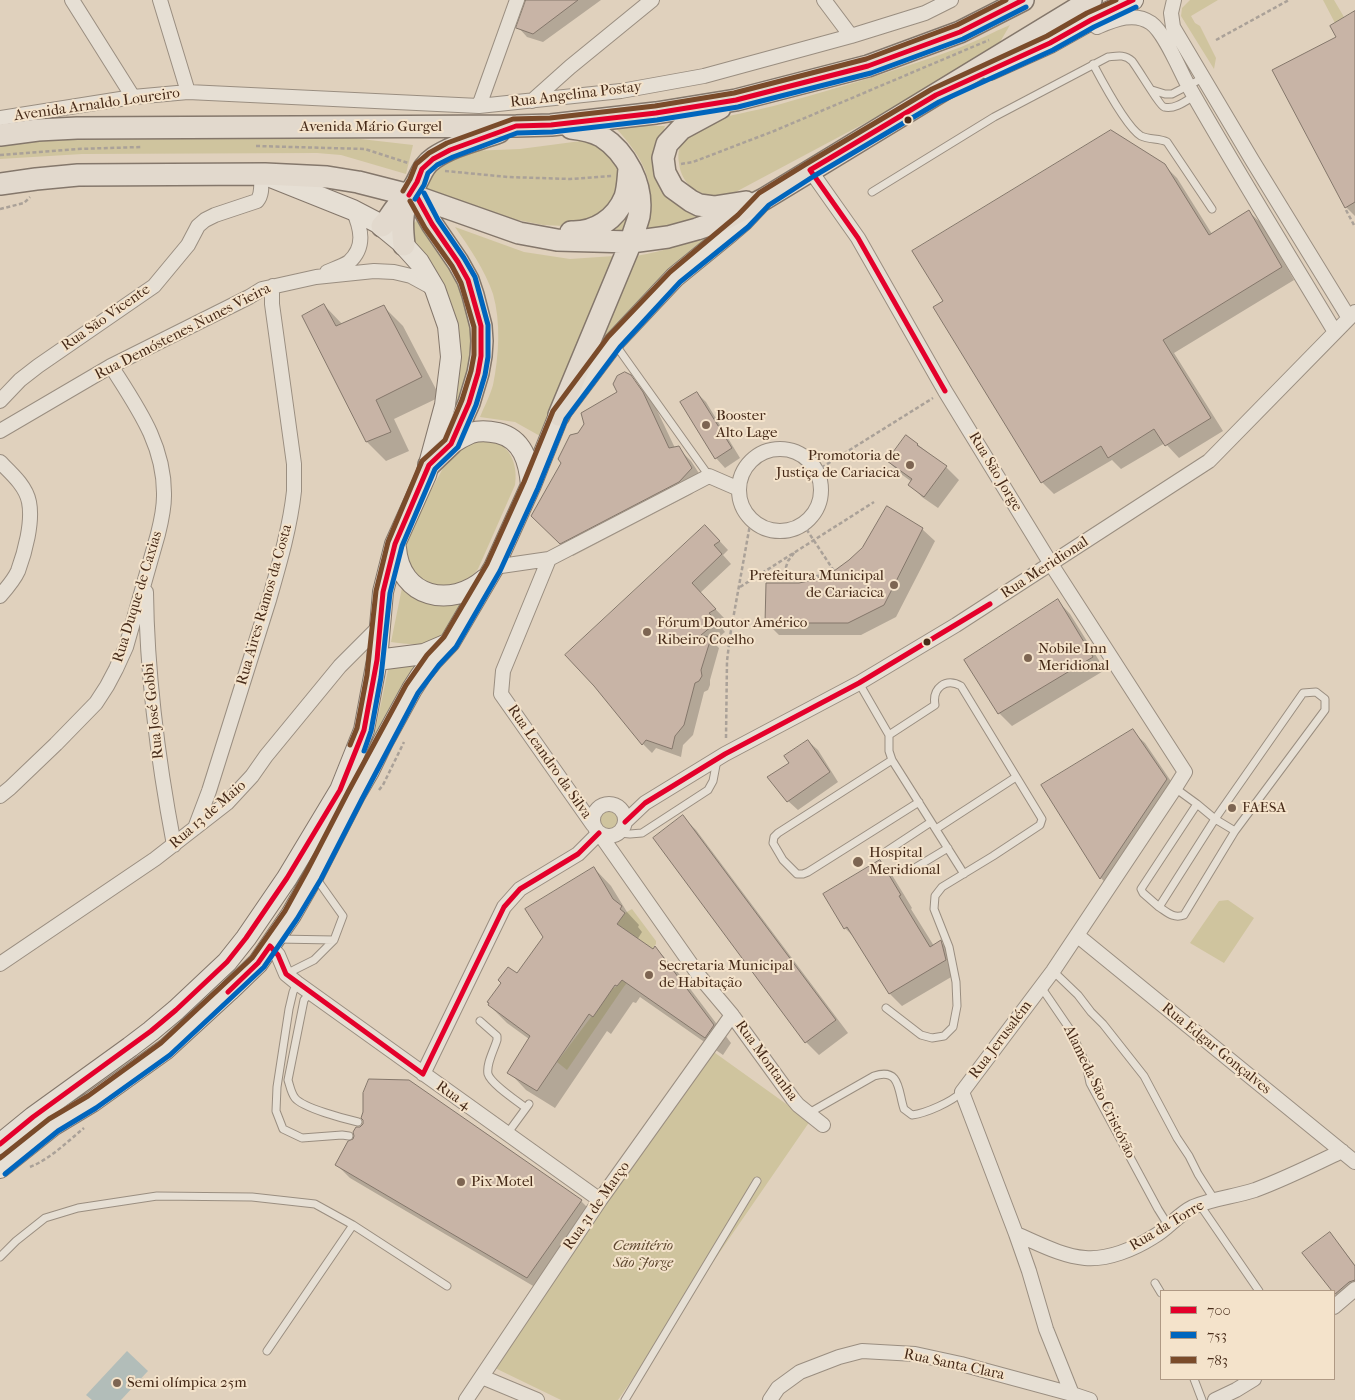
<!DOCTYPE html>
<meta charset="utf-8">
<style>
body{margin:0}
#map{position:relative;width:1355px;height:1400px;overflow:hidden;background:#e0d1bd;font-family:"IM FELL French Canon",serif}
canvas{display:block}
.legend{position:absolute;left:1160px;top:1290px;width:175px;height:90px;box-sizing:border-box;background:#f4e3cb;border:1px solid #af9984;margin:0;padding:6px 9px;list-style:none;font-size:15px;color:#472b19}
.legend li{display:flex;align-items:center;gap:10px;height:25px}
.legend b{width:25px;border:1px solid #af9984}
</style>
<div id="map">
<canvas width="1355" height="1400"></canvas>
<ul class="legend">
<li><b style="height:6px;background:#e4002b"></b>700</li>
<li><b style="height:6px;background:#0065bd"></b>753</li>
<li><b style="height:6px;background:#7a4b2a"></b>783</li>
</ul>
</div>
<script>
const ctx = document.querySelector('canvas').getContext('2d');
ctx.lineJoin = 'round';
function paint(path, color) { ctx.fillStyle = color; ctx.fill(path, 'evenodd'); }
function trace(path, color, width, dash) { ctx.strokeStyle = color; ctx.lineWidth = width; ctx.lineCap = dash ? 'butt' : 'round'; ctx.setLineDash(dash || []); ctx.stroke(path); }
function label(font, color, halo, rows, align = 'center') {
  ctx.font = font + ' "IM FELL French Canon",serif'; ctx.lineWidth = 4; ctx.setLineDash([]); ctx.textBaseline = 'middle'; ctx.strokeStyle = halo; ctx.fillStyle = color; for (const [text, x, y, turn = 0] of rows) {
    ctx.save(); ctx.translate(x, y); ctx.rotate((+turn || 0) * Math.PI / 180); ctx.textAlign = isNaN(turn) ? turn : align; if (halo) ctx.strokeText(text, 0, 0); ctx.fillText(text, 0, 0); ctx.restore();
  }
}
paint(new Path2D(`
 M1190 0H1218L1191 16 1195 23 1200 26 1216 58 1214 69 1181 16 1182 8Z
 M1323 0H1334L1344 17 1335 23Z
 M1010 25 1000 42 895 107 730 195C706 199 682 190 679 163 678 157 678 149 681 144 683 141 699 125 702 123 708 119 718 119 724 117 746 112 769 108 791 101 848 85 905 68 961 47 977 41 993 32 1010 25Z
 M614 126H665L657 152V165L711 215 639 237C642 226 647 214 649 203 654 172 633 147 614 126Z
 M81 138H352L413 145 406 174 341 155 317 153 82 154 0 159V141Z
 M581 141C600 144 621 159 621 180 621 189 612 206 608 214L564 226 543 225 503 217 422 189 427 172 470 151 520 149Z
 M629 208V216L623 233 608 230Z
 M418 219 469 296 474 372 447 436 456 402 458 378V338L451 303 434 272 413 240V224Z
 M455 227 524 252 570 259 614 256 540 436 515 422 480 417C484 407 490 396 493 385 499 356 501 322 493 294 485 270 469 247 455 227Z
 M717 230C694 250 671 268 650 289 629 310 611 333 593 356L636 256C664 251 691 243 717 230Z
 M477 439C483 440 488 440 494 442 512 447 518 468 515 485L478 569 471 577 463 583 433 587 415 577 405 559V539L449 457 454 450Z
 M403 583 471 597C463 609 447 638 434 642 420 646 404 644 391 642Z
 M418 661 370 756 389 665Z
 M605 805C631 802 630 840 602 834L593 817 597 810Z
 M1228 900 1254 918 1224 963 1190 943 1219 901Z
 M632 909 656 941V944L623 988 567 1070 557 1062 613 988 617 986 646 945 617 924 625 913Z
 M711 1050 810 1121 618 1400H561L493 1367Z`), '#cfc49e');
paint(new Path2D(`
 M127 1351 148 1371 121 1400H92L86 1395Z`), '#b2bdb9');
paint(new Path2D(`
 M527 0H601L543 42 527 37 518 27Z
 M1355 13V216L1346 207 1338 38Z
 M1164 165 1177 178 1212 234 1249 212 1262 224 1294 280 1174 353 1223 431 1179 458 1165 443 1121 469 1112 460 1054 494 1042 482Z
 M324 305 343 325 384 307 403 326 440 397 394 419 409 451 386 461 367 442 303 317Z
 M630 376 643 390 655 406 675 448H678L691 461 704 481 692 494 573 556 545 529 579 435 619 392Z
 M697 393 706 402 740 458 725 468 716 458Z
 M907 436 946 467 959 480 938 508 922 497 910 484 912 482 901 474 888 461Z
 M922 529 935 541 896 617 861 635H779L766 622 799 584 826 576Z
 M714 535 728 550 723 555 731 564 700 593 724 618 718 623 725 632 713 642 719 648 710 680V685L708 690 704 692 693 735 683 745 681 757 656 748 652 753 643 744 595 685Z
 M1058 601 1070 614 1105 670 1012 726 999 713Z
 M1132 731 1145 743 1179 793 1113 891 1101 878 1043 786Z
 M808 741 818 750 838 782 798 810 788 801 790 764Z
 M683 817 696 830 848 1033 819 1055 806 1042Z
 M879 862 892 875 912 908 911 909 934 946 941 942 953 955 958 973 902 1006 890 994 856 939 845 928Z
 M594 868 611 886 627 912 639 925 638 927 642 932 637 940 653 951 655 948 673 966 731 1043 723 1055 640 997 636 1003 633 1002 611 1034 607 1031 555 1108 526 1090 509 1072 529 1039 507 1023 489 1005 517 975Z
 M337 1165 581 1201 594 1214 540 1290 350 1178Z
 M1329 1234 1339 1244 1355 1265V1295L1345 1304 1335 1294 1304 1253Z`), '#0003');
const building = new Path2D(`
 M526 0H578L533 34 516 28Z
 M1355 11V202L1345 208 1272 70 1336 37 1330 26Z
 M1111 130 1165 164 1209 235 1249 210 1282 267 1163 340 1211 418 1165 446 1154 429 1108 458 1101 446 1041 483 933 307 943 301 912 251Z
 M324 304 336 326 384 305 422 377 376 400 391 432 366 442 302 316Z
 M625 372 631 375 643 392 669 448 679 446 692 468 679 482 560 544 531 516 561 463 558 459 570 435 578 433 584 424 581 413 617 392 613 384 617 376Z
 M697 392 732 448 715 459 680 402Z
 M906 435 918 444 917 445 947 466 924 497 908 485 912 479 887 461Z
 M887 506 923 528 884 605 848 623H765L766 583H799L813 580 834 571 849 560 862 548Z
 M705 525 720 541 714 545 722 554 692 583 716 609 709 613 717 622 701 635 711 638 701 670 702 676 699 681 695 683 684 725 675 736 672 749 646 740 642 745 594 686 565 655Z
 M1058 599 1093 657 998 714 964 660Z
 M1133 729 1167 779 1100 879 1041 785Z
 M808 740 830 772 787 802 767 777 789 763 784 756Z
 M683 815 836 1020 805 1043 653 838Z
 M880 860 901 895 899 896 930 947 941 940 946 960 889 994 847 927 844 929 823 894Z
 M594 867 613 899 622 906 620 909 625 913 617 924 653 949 655 946 714 1025 705 1038 622 980 617 986 615 985 593 1017 589 1014 537 1091 507 1073 530 1036 488 1005 489 1003 487 1002 501 983 498 980 508 967 517 973 543 937 525 909Z
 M369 1079 409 1080 582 1200 527 1278 335 1165 348 1141 353 1139 354 1136 353 1132 356 1127H360L363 1124V1120L361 1118 363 1112V1093Z
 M1330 1232 1355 1266V1280L1349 1282 1334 1295V1291H1332L1302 1253Z`);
paint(building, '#c8b4a6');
trace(building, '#84776b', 1);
const service = new Path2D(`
 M1093 64C1102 81 1126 127 1141 136 1150 140 1159 138 1167 142L1212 209
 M1152 90 1165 94H1172L1203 78
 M872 192 994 117 1108 57C1117 56 1125 54 1132 61 1137 67 1160 106 1164 107 1174 110 1186 101 1194 96
 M615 344 709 476
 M859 683 889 735V751L892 760 964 874
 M892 760 778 833 774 837 773 843 783 860 797 874H803L808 872 919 802
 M1175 788 1197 804 1215 819 1235 831 1184 915C1173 919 1167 912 1159 907L1215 819 1303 693 1316 692 1325 699V710L1235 831
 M936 829 1016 777
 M619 833 630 834 642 833 708 790 713 781 717 760
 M887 851 931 822
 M913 869 948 848
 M1159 907 1143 893 1141 889 1197 804
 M277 939 334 940
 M1053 971 1078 995 1091 1012 1103 1024 1144 1076 1177 1138 1189 1156 1198 1174 1214 1199
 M286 974 314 960 334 940 343 916 316 878
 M297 983 293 992 289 1009 277 1087 276 1111 283 1129 302 1138 342 1135 349 1136
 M1041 987 1069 1028 1086 1064 1090 1083 1097 1096 1158 1209 1168 1225
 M310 993 304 1000 288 1080C290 1086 291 1093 295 1098 303 1108 345 1119 358 1122
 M886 1008 921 1035 932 1038 944 1036 953 1027 957 1006 956 982 949 947 934 909 935 896 942 887 993 856 1040 825 1042 819 961 686C946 677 932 688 935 705L889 735
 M480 1021 497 1036V1040C494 1050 486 1064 488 1074 491 1084 517 1101 526 1108
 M809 1113 874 1076C901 1067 898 1092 904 1109L912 1115C927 1113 951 1102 962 1092
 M507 1134 529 1104
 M1200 1205 1259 1291
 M0 1257 16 1241 45 1218 78 1208 157 1196 252 1197 315 1204 353 1225 447 1286
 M1155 1283 1161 1293
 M267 1351 353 1225
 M1194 1379 1202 1400
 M625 1400 757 1181`);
const minor = new Path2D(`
 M72 0 133 97
 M160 0 188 92
 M824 0 851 36
 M1174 0 1171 13 1173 27 1252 160 1349 318
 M1097 27C1114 20 1134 11 1151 23 1165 33 1180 71 1189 87 1236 170 1286 250 1335 332
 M532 101 570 67 652 0
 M479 106 517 0
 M0 118 133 97 188 92 479 106 621 91 704 76 851 36 925 13 951 0
 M810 170 858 238 945 391 1051 564 1185 772 1175 788 1053 971 962 1092 1016 1234 1029 1271 1046 1329 1072 1394
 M327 272C334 269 343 266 349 262 366 247 361 228 353 210
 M0 401 20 380 38 366 154 286 188 245 198 226 205 220 215 215 257 201C263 194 261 184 261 174
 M0 431 111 366 249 297 262 289 316 277 374 271 394 272 411 276 433 288
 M739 490a41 41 0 1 1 82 0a41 41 0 1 1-82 0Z
 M0 462C11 473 26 486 29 502 33 522 25 552 18 571 14 580 7 588 0 596
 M549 559 503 671 501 694 593 825
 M494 567 549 559 709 476 739 489
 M146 592C147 677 158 761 174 845
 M0 796 10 788 56 744 96 703 107 686 116 669 126 647 158 534C161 522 164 509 164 496 165 445 137 407 111 366
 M593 820a16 16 0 1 1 32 0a16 16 0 1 1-32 0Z
 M625 822 645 803 725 754 859 683 956 625 1209 461 1355 312
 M195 828 209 791 269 600C279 565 290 528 294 491 294 482 294 473 294 464L272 304V291L273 286
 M1078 936 1355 1162
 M270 946 278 955 286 974 297 983 600 1200
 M0 964 155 859 227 803 252 776 266 756 340 666 379 627
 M423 1074 504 907 520 889 578 854 599 833 700 977 732 1015 793 1099 798 1105 823 1125
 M1016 1234C1038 1243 1061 1256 1085 1258 1108 1260 1134 1249 1153 1237 1168 1229 1177 1215 1193 1207 1214 1198 1234 1197 1255 1190 1285 1179 1313 1165 1342 1151
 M1334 1307 1355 1289
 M482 1377 537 1400
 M466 1400 600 1200 732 1015
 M770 1400 778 1388 800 1372 839 1357 862 1351 915 1354 961 1364 1072 1394 1090 1400
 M1215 1400 1236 1390 1254 1379`);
const secondary = new Path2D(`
 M990 70 1050 43 1091 20 1133 0
 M451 444C457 440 464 436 471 433 480 430 489 431 498 433 523 439 529 462 531 485
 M396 548C400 598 451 609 485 579
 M377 660 424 654 445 645
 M0 1144 33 1117 130 1047 151 1031 176 1010 227 962 246 938 287 878 340 790 364 730 377 660 383 592 395 544 426 475 445 405 451 357 448 326 435 289 419 262 401 242 378 223 353 210 268 176
 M0 1168 54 1125 92 1102 166 1049 229 991 258 963 291 915 314 875 355 795 369 771 383 742 412 689 421 675 433 660 450 642 494 567 531 485 559 415 614 342 675 277 729 233 743 221 759 204`);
const primary = new Path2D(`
 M720 108 681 129 667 144 663 158 665 173 673 188 691 201 699 205 714 207 746 202
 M0 135 38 130 77 128 516 126 551 125 656 113 736 100 868 66 960 32 1023 0
 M0 184 36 179 78 175 265 174 327 177 358 182 417 197 519 233 557 240 631 242 668 237 697 229 723 220 764 199 1091 0
 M417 197 432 224 458 262 468 280 473 295 481 326 482 341 481 356 478 373 469 403 451 444 429 465
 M382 226C388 221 391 214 396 208 403 201 409 194 414 187 421 176 422 166 434 158 453 145 478 140 499 132
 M571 232C595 233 616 219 625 197 628 188 628 178 629 169
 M404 245C402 227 401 215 408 197
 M559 415 631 242C633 233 637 224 639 216 644 185 626 152 601 136 592 131 580 129 571 128`);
trace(service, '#9a8e80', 9);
trace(minor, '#9a8e80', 16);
trace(secondary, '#84776b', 22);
trace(primary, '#84776b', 24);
trace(new Path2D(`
 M1216 40 1289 0
 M256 146 365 149 408 163
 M0 155 77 149 141 147
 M681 164 693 162 774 131 989 40
 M445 171 508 177 570 179 612 176
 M0 209 24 203 30 197
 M1346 210 1355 227
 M816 471 933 398
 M803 524 834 571
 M794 553 788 561 786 567 791 577C806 582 819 577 832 568
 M740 587 874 502
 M726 738 727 661 730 636 751 519
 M379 790 383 785 404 742
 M30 1167C50 1159 67 1142 84 1128`), '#aaa198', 2.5, [4, 2.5]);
trace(service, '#e6dfd4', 7);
trace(minor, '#e6dfd4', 14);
trace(secondary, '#e6dfd4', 20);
trace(primary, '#e2d9cd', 21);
trace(new Path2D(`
 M409 195 417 182 422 169 433 159 450 150 516 126 551 125 656 113 736 100 868 66 960 32 1023 0
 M945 391 858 238 810 170 936 95 1050 43 1091 20 1133 0
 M625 822 645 803 725 754 859 683 990 604
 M228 992 258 963 270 946 278 955 286 974 423 1074 504 907 520 889 578 854 599 833
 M0 1144 33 1117 151 1031 176 1010 227 962 246 938 287 878 340 790 364 730 377 660 383 592 395 544 429 465 451 444 469 403 478 373 481 356V326L468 280 458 262 432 224 417 197`), '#e4002b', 5);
trace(new Path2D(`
 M415 199 424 185 428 173 437 165 453 157 517 133 552 132 657 120 738 107 871 73 963 39 1026 7
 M364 751 371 731 381 677 390 593 402 546 435 469 458 447 476 405 485 375 488 357V325L475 277 464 258 438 220 424 193
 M5 1174 58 1131 96 1108 170 1055 264 967 297 919 321 879 362 799 418 693 439 665 456 647 500 571 538 488 566 419 620 347 680 282 748 227 769 205 814 176 939 102 1053 50 1094 27 1136 7`), '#0065bd', 5);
trace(new Path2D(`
 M403 191 410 179 416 164 429 153 447 143 513 119 550 118 655 106 734 93 866 59 957 25 1006 0
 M350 745 357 728 367 675 376 591 388 542 422 461 445 440 462 400 471 371 474 355V327L461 283 452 266 425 228 410 201
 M0 1158 49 1119 88 1096 161 1043 252 958 285 911 307 871 348 792 406 685 427 655 444 637 487 564 524 482 553 411 608 337 670 272 738 215 759 193 806 164 932 89 1047 36 1087 13 1116 0`), '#7a4b2a', 5);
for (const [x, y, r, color] of [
 [908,120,4.5,"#472b19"],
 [706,425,5,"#7d6552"],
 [910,465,5,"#7d6552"],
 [894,585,5,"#7d6552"],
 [647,632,5,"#7d6552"],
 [927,642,4.5,"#472b19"],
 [1028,658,5,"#7d6552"],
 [1232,808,5,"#7d6552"],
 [858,862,6,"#7d6552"],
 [649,975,5,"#7d6552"],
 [461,1182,5,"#7d6552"],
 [117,1383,5,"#7d6552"]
]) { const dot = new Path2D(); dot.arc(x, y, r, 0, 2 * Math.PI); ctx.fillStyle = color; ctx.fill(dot); trace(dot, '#f4e3cb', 2); }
label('15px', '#472b19', '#f4e3cb', [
 ["Rua Angelina Postay",576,95,-7],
 ["Avenida Arnaldo Loureiro",97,105,-8],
 ["Avenida Mário Gurgel",371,127],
 ["Rua São Vicente",106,318,-35],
 ["Rua Demóstenes Nunes Vieira",183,332,-27],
 ["Rua São Jorge",995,472,59],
 ["Rua Meridional",1045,568,-33],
 ["Rua Duque de Caxias",138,597,-73],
 ["Rua Aires Ramos da Costa",265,605,-74],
 ["Rua José Gobbi",154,711,-96],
 ["Rua Leandro da Silva",549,762,55],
 ["Rua 13 de Maio",208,815,-41],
 ["Rua Jerusalém",1001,1040,-53],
 ["Rua Edgar Gonçalves",1216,1049,39],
 ["Rua Montanha",766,1061,54],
 ["Alameda São Cristóvão",1099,1092,64],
 ["Rua 4",453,1096,35],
 ["Rua 31 de Março",597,1206,-55],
 ["Rua da Torre",1167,1226,-31],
 ["Rua Santa Clara",954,1365,12]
]);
label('15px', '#472b19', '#f4e3cb', [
 ["Booster",716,416],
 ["Alto Lage",716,433],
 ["Promotoria de",900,456,"right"],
 ["Justiça de Cariacica",900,473,"right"],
 ["Prefeitura Municipal",884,576,"right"],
 ["de Cariacica",884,593,"right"],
 ["Fórum Doutor Américo",657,623],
 ["Ribeiro Coelho",657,640],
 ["Nobile Inn",1038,649],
 ["Meridional",1038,666],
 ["FAESA",1242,808],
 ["Hospital",869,853],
 ["Meridional",869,870],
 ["Secretaria Municipal",659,966],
 ["de Habitação",659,983],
 ["Pix Motel",471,1182],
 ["Semi olímpica 25m",127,1383]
], 'left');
label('italic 15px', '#5f482f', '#f4e3cb', [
 ["Cemitério",643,1246],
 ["São Jorge",643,1263]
]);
</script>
